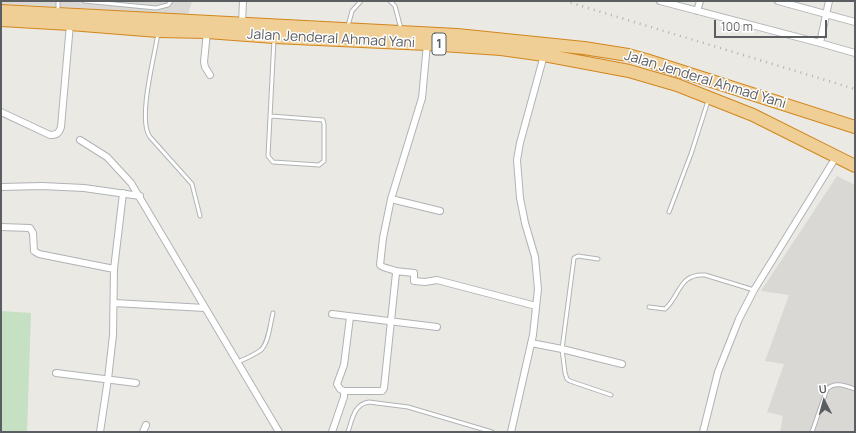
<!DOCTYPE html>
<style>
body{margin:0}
#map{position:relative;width:856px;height:433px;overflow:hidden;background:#ebe9e3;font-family:Manrope,sans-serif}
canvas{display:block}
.frame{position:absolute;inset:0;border:2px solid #5b5e61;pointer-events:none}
.north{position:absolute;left:804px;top:381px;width:40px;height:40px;-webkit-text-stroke:3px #fff;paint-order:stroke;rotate:354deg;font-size:11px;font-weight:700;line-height:16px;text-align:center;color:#5b5e61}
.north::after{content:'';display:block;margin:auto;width:14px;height:18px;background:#5b5e61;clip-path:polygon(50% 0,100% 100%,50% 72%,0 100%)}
.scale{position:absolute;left:714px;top:20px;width:113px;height:18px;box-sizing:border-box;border:2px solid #5b5e61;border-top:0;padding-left:5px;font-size:12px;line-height:14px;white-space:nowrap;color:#5b5e61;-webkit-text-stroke:3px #fff;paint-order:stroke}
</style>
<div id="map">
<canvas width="856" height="433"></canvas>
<div class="frame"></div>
<div class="north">U</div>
<div class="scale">100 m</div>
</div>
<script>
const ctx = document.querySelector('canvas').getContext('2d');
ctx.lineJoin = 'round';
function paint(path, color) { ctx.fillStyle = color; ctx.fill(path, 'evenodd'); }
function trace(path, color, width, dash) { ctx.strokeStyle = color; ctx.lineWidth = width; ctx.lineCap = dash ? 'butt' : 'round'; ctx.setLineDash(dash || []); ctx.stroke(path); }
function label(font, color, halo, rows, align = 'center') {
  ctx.font = font + ' Manrope,sans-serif'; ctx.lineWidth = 3; ctx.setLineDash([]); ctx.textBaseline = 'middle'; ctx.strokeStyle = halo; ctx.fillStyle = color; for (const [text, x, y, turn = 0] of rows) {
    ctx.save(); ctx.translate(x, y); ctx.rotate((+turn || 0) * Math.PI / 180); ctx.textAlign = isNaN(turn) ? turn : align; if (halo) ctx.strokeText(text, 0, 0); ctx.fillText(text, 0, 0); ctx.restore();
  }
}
paint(new Path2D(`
 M1 1H192L188 15 46 6 1 4Z
 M837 176 855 185V432H780L783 416 767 412 784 364 765 361 789 295 761 291Z`), '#dad8d5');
paint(new Path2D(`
 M1 311 31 313 27 432H1Z`), '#c5e0c2');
const lane = new Path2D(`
 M84 1 156 8 168 5 171 1
 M390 1 395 6 401 29
 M58 11V1
 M348 26 352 11 361 1
 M158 33C155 55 137 120 150 137L192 184 200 216
 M271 116 323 120 324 124V161L319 165 273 162 268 156 274 39
 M669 212 691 154 708 101
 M598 259 578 256 574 258 562 349 565 373 567 379 570 381 611 395
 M649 307 665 309C680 296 679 273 705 275L754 290
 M238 362C245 359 254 355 261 350 269 342 270 324 273 313
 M348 432C352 420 354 404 369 402L408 407 492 432
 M812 432 827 389C835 381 846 386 855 389`);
const street = new Path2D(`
 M660 1 820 43 855 53
 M778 1 855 22
 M697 11 700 1
 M242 24 243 1
 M207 32 204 62 205 67 210 75
 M820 43 829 1
 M427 44 422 98 391 199 383 238 380 265C384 269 391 268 395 271L414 273V281L425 282 437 280 536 306
 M1 112 50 135C57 135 59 133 61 127L70 24
 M80 140 107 157 131 183 279 432
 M1 187 42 186 84 188 140 196
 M391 199 440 211
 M1 227 30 228 33 233 34 251 39 254 114 269
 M114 303 205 308
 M332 314 437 327
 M531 343 562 349 622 364
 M56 373 136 383
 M344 391H382L384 388 396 273 395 271
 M100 432 108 379 113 335 114 269 123 193
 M143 432 146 425
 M332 432 344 397V391L340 389 337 384 344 365 350 317
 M511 432 533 335 538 289 535 257 525 223 520 198 517 160 520 143 544 55
 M703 432 718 372 739 319 754 290 836 157`);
const highway = new Path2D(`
 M1 11 457 35 584 48 628 55 646 60 855 127
 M1 20 70 24 158 31 207 32 274 37 427 44 501 49 544 55 629 71 677 85 753 115 855 166`);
trace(lane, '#b0b3b6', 5);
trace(street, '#b0b3b6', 8);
trace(highway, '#d2861c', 14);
trace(lane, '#fff', 3);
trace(street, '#fff', 6);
trace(highway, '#efcf96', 12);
trace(new Path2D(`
 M565 1 855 89`), '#b0b1b1', 2.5, [1, 5]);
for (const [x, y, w] of [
 [439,44,14]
]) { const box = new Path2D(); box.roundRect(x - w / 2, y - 11, w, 22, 3); ctx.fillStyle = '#fff'; ctx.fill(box); trace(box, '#5b5e61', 1); }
label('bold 13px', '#5b5e61', null, [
 ["1",439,44]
]);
label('14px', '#5b5e61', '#fff', [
 ["Jalan Jenderal Ahmad Yani",331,39,3],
 ["Jalan Jenderal Ahmad Yani",705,80,17]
]);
</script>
